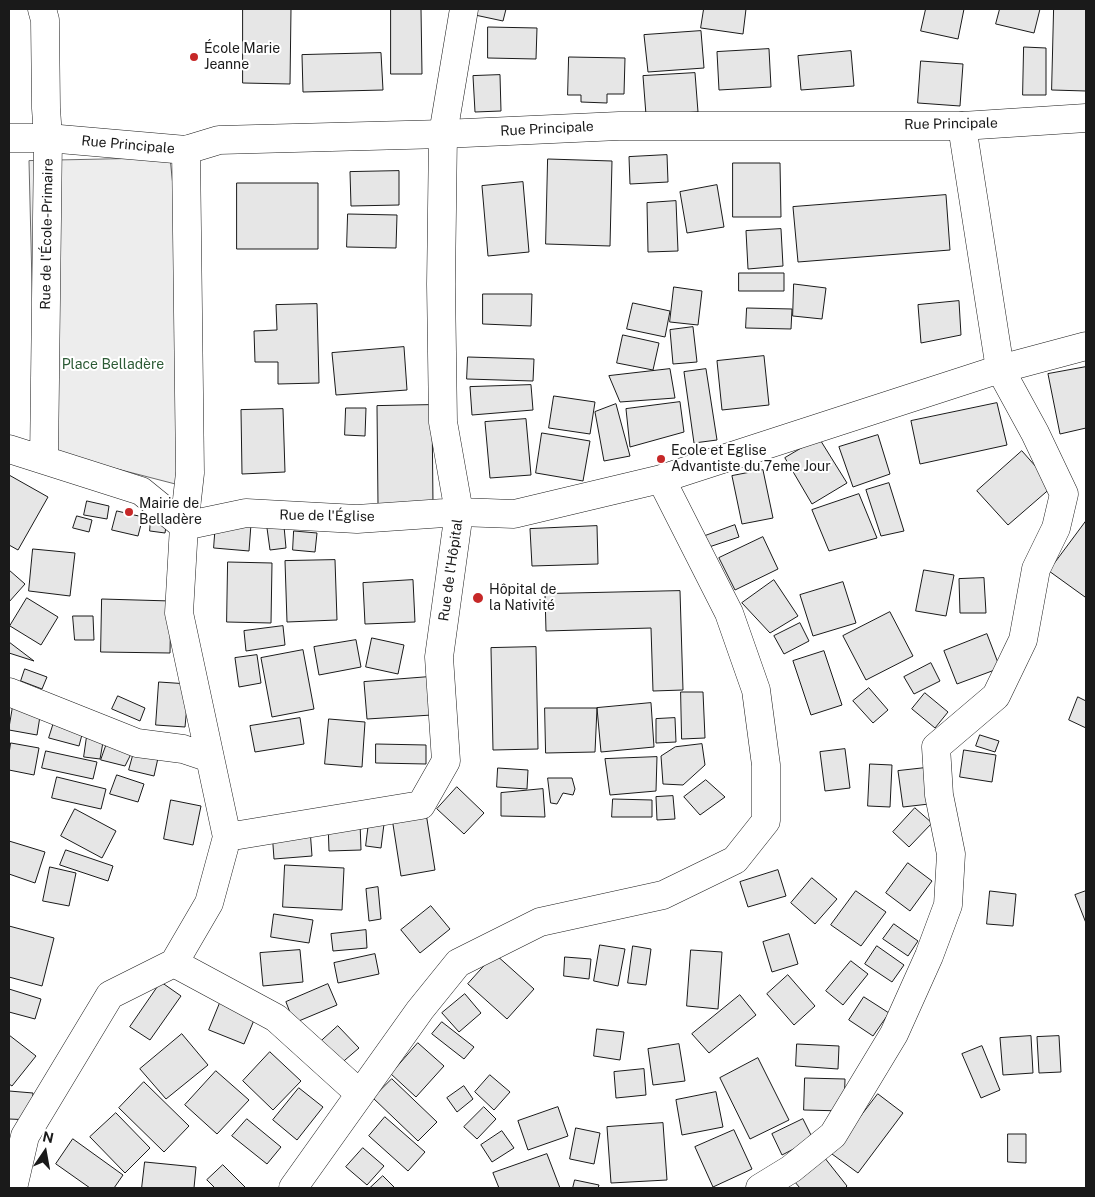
<!DOCTYPE html>
<meta charset="utf-8">
<style>
body{margin:0}
#map{position:relative;width:1095px;height:1197px;overflow:hidden;background:#fff;font-family:"Public Sans",sans-serif}
canvas{display:block}
.frame{position:absolute;inset:0;border:10px solid #1a1a1a;pointer-events:none}
.north{position:absolute;left:20px;top:1127px;width:50px;height:50px;-webkit-text-stroke:4px #fff;paint-order:stroke;rotate:12deg;font-size:14px;font-weight:700;line-height:20px;text-align:center;color:#1a1a1a}
.north::after{content:'';display:block;margin:auto;width:18px;height:22px;background:#1a1a1a;clip-path:polygon(50% 0,100% 100%,50% 72%,0 100%)}
</style>
<div id="map">
<canvas width="1095" height="1197"></canvas>
<div class="frame"></div>
<div class="north">N</div>
</div>
<script>
const ctx = document.querySelector('canvas').getContext('2d');
ctx.lineJoin = 'round';
function paint(path, color) { ctx.fillStyle = color; ctx.fill(path, 'evenodd'); }
function trace(path, color, width, dash) { ctx.strokeStyle = color; ctx.lineWidth = width; ctx.lineCap = dash ? 'butt' : 'round'; ctx.setLineDash(dash || []); ctx.stroke(path); }
function label(font, color, halo, rows, align = 'center') {
  ctx.font = font + ' "Public Sans",sans-serif'; ctx.lineWidth = 4; ctx.setLineDash([]); ctx.textBaseline = 'middle'; ctx.strokeStyle = halo; ctx.fillStyle = color; for (const [text, x, y, turn = 0] of rows) {
    ctx.save(); ctx.translate(x, y); ctx.rotate((+turn || 0) * Math.PI / 180); ctx.textAlign = isNaN(turn) ? turn : align; if (halo) ctx.strokeText(text, 0, 0); ctx.fillText(text, 0, 0); ctx.restore();
  }
}
const built = new Path2D(`
 M170 158 192 365 183 486 36 448 29 161Z`);
paint(built, '#ededed');
trace(built, '#6a6a6a', 1);
const building = new Path2D(`
 M243 9H291L290 84 243 83Z
 M391 9H421L422 74H391Z
 M476 9H506L503 21 475 15Z
 M704 9H746L743 34 701 28Z
 M926 9H964L958 39 921 31Z
 M1000 9H1040L1034 33 996 24Z
 M1054 9H1086V91L1052 90Z
 M488 27 537 28 536 59 488 58Z
 M701 31 704 68 648 72 644 35Z
 M1024 47 1046 48V95H1023Z
 M769 49 771 87 719 90 717 52Z
 M851 51 854 86 801 90 798 56Z
 M381 53 383 90 303 92 302 55Z
 M569 57 625 58 624 94H607V103L581 102V95H568Z
 M921 61 963 64 960 106 918 103Z
 M695 73 698 112 646 115 643 76Z
 M500 75 501 111 475 112 473 76Z
 M667 155 668 182 630 184 629 157Z
 M548 159 612 161 610 246 546 244Z
 M733 163H780L781 217H733Z
 M399 171V205L351 206 350 172Z
 M523 182 529 252 488 256 482 186Z
 M237 183H318V249H237Z
 M717 185 724 227 687 233 680 192Z
 M946 195 950 250 798 262 793 207Z
 M676 201 678 251 648 252 647 203Z
 M348 214 397 215 396 248 347 247Z
 M781 229 783 266 748 269 746 231Z
 M739 273H784V291H739Z
 M794 284 826 288 822 319 793 316Z
 M674 287 702 291 698 325 670 322Z
 M483 294H532L531 326 483 324Z
 M959 301 961 335 921 343 918 305Z
 M633 303 670 311 665 337 627 329Z
 M317 304 319 383 278 384V362H255L254 331 277 330 276 305Z
 M747 308 792 309 791 329 746 328Z
 M693 327 697 362 673 364 670 330Z
 M623 335 659 343 653 370 617 363Z
 M404 347 407 390 336 395 332 353Z
 M764 356 769 405 722 410 717 361Z
 M468 357 534 359 533 381 467 379Z
 M1086 367V428L1060 434 1048 374Z
 M670 369 675 398 620 402 609 376Z
 M706 369 717 440 694 443 684 372Z
 M531 385 533 410 472 415 470 387Z
 M554 396 595 402 590 434 549 428Z
 M680 402 684 432 630 447 626 409Z
 M997 403 1007 445 920 464 911 421Z
 M616 404 630 456 604 461 595 412Z
 M432 405 433 505H378L377 406Z
 M346 408H366L365 436 345 435Z
 M283 409 285 472 242 474 241 410Z
 M526 419 531 475 490 478 485 422Z
 M542 433 590 441 583 481 536 473Z
 M878 435 890 474 853 487 839 447Z
 M819 438 847 483 812 504 785 458Z
 M1022 451 1053 486 1008 525 977 491Z
 M763 470 773 518 742 524 732 476Z
 M9 475 48 497 18 550 9 545Z
 M889 483 904 531 881 536 866 490Z
 M859 494 877 538 829 551 812 510Z
 M87 501 109 506 107 519 84 515Z
 M117 511 143 517 138 536 112 530Z
 M77 516 92 520 89 532 73 528Z
 M151 518 167 520 165 533 150 531Z
 M216 521 251 524 249 551 214 548Z
 M1086 521V596L1085 597 1049 571Z
 M735 525 739 537 709 547 705 536Z
 M284 526 286 548 270 550 267 528Z
 M597 526 598 564 532 566 530 529Z
 M294 531 317 533 315 552 293 550Z
 M763 537 778 569 735 590 719 558Z
 M33 549 75 553 70 596 29 591Z
 M335 560 337 620 287 622 285 561Z
 M228 562 272 563 271 623 227 622Z
 M9 570 25 584 9 602Z
 M924 570 954 575 946 616 916 611Z
 M984 578 986 613H960L959 579Z
 M413 580 415 622 365 624 363 583Z
 M774 580 798 616 770 633 742 603Z
 M843 582 856 623 813 636 800 595Z
 M680 591 683 690 653 691 651 628 546 631 545 594Z
 M27 598 58 617 41 645 10 626Z
 M102 599 171 601 170 653 101 652Z
 M890 612 913 656 866 680 843 636Z
 M73 616H93L94 640H75Z
 M800 623 809 641 784 654 774 636Z
 M283 626 285 645 246 651 244 631Z
 M987 634 1000 668 957 684 944 651Z
 M372 638 404 645 398 674 366 667Z
 M356 640 361 667 319 675 314 647Z
 M9 642 34 661 9 653Z
 M536 647 538 749 493 750 491 648Z
 M303 650 314 709 272 717 261 658Z
 M824 651 842 705 811 715 793 661Z
 M257 655 261 683 239 687 235 658Z
 M931 663 940 681 914 694 904 677Z
 M25 669 47 677 42 689 21 681Z
 M429 677 432 715 367 719 364 682Z
 M159 682 189 684 185 727 156 725Z
 M869 688 888 710 873 723 853 701Z
 M681 692H703L705 738 682 739Z
 M925 693 948 712 935 728 912 709Z
 M118 696 145 708 140 721 112 709Z
 M1078 697 1086 701V728L1069 720Z
 M651 703 654 747 601 752 597 708Z
 M13 706 41 710 37 735 9 730Z
 M545 708H597L595 752 546 753Z
 M300 718 304 744 255 752 250 726Z
 M675 718 676 742 656 743V719Z
 M55 719 84 727 79 746 49 738Z
 M329 719 365 722 362 767 325 764Z
 M88 729 105 731 100 759 84 757Z
 M980 735 999 741 995 752 976 746Z
 M11 743 39 748 34 775 9 770V754Z
 M107 743 131 754 125 766 101 760Z
 M376 744 426 745V764L376 763Z
 M702 744 705 765 683 785 663 784 661 756 675 747Z
 M845 749 850 788 825 791 820 752Z
 M964 750 996 755 992 782 960 777Z
 M46 751 97 762 93 779 42 768Z
 M134 752 158 758 154 776 129 770Z
 M657 757 656 791 610 795 605 759Z
 M870 764 892 765 890 807 868 806Z
 M498 768 528 770 527 789 497 787Z
 M925 768 929 804 903 807 898 771Z
 M117 775 144 784 138 802 110 794Z
 M57 777 106 789 101 809 52 798Z
 M548 778H572L575 789 573 795 563 793 557 804 551 803Z
 M706 780 725 797 700 815 684 797Z
 M457 787 484 813 464 834 437 809Z
 M543 789 545 817 501 816V793Z
 M673 796 675 819 657 820 656 797Z
 M613 799 652 800V817H612Z
 M171 800 201 806 193 845 164 839Z
 M915 808 932 823 909 847 893 832Z
 M75 809 116 831 102 858 61 836Z
 M426 813 435 870 401 876 392 818Z
 M360 822 361 850 329 851 328 823Z
 M369 822 384 824 381 848 366 846Z
 M310 829 312 856 274 859 272 831Z
 M9 841 45 852 35 883 9 874Z
 M66 850 113 866 108 881 60 865Z
 M908 863 932 881 910 911 886 893Z
 M285 865 344 868 342 910 283 907Z
 M50 867 76 873 69 906 43 901Z
 M778 870 786 896 748 907 740 882Z
 M812 878 837 899 815 924 791 903Z
 M378 887 381 919 369 921 366 889Z
 M856 891 886 912 861 946 831 925Z
 M990 891 1016 894 1013 926 987 924Z
 M1086 891V923L1075 895Z
 M431 906 450 929 420 953 401 930Z
 M274 914 313 920 309 943 271 937Z
 M894 924 918 941 908 956 883 939Z
 M9 926 54 938 42 986 9 977Z
 M366 930 367 948 333 951 331 934Z
 M789 934 798 964 772 972 763 942Z
 M600 945 625 949 618 986 594 981Z
 M633 946 651 949 646 985 628 983Z
 M877 946 904 965 892 982 865 964Z
 M300 950 303 982 263 986 260 953Z
 M691 950 722 952 718 1009 687 1006Z
 M375 954 379 974 338 983 334 963Z
 M495 954 534 989 507 1019 468 984Z
 M565 957 591 959 589 979 564 976Z
 M851 961 868 974 843 1005 826 991Z
 M788 975 815 1006 794 1025 767 994Z
 M161 982 181 996 150 1040 130 1027Z
 M328 984 337 1005 294 1023 286 1002Z
 M9 989 41 999 35 1019 9 1012Z
 M465 994 481 1013 459 1032 442 1013Z
 M740 995 756 1015 709 1053 692 1034Z
 M864 997 889 1013 873 1036 849 1020Z
 M222 998 257 1013 244 1044 209 1030Z
 M442 1022 474 1047 464 1059 432 1034Z
 M338 1026 359 1048 338 1066 318 1044Z
 M597 1029 624 1032 620 1060 594 1056Z
 M182 1034 208 1065 166 1099 140 1069Z
 M9 1035 36 1056 12 1086 9 1084Z
 M1031 1036 1033 1073 1003 1075 1000 1038Z
 M1059 1036 1061 1072 1039 1073 1037 1037Z
 M418 1043 444 1066 416 1097 391 1074Z
 M679 1044 685 1081 653 1085 648 1049Z
 M797 1044 839 1046 838 1069 796 1066Z
 M982 1046 1000 1090 981 1098 962 1054Z
 M270 1052 301 1081 273 1110 243 1081Z
 M758 1058 789 1120 750 1139 720 1078Z
 M644 1069 646 1095 616 1098 614 1072Z
 M216 1071 249 1100 217 1134 185 1105Z
 M490 1075 510 1092 494 1110 475 1092Z
 M805 1078 845 1079 844 1111 804 1110Z
 M392 1079 437 1122 418 1141 373 1098Z
 M144 1082 189 1126 164 1152 119 1108Z
 M464 1086 473 1099 457 1112 447 1098Z
 M299 1088 323 1107 297 1140 273 1120Z
 M9 1091 33 1093 31 1120 9 1119Z
 M716 1092 723 1127 682 1135 676 1100Z
 M878 1094 903 1113 858 1173 832 1154Z
 M484 1107 496 1119 477 1139 464 1127Z
 M558 1107 568 1136 528 1150 518 1121Z
 M116 1113 150 1148 125 1173 90 1137Z
 M385 1117 425 1152 408 1171 369 1136Z
 M247 1119 281 1147 267 1164 232 1136Z
 M803 1119 813 1139 782 1155 772 1134Z
 M663 1123 667 1180 611 1183 607 1127Z
 M576 1128 600 1133 594 1164 570 1159Z
 M734 1130 752 1169 713 1187 695 1147Z
 M502 1131 514 1148 492 1162 481 1145Z
 M1008 1134H1026V1163L1008 1162Z
 M73 1139 123 1175 114 1188H90L56 1164Z
 M363 1148 384 1166 367 1185 346 1167Z
 M547 1154 560 1188H499L493 1173Z
 M824 1157 847 1186 845 1188H800L794 1181Z
 M145 1162 196 1167 194 1188H142Z
 M223 1165 246 1188H215L207 1180Z
 M383 1176 395 1188H370Z
 M575 1180 599 1185 598 1188H573Z`);
paint(building, '#e6e6e6');
trace(building, '#1a1a1a', 1);
const minor = new Path2D(`
 M42 9 45 20 46 108 48 138 44 460
 M9 449 141 491 184 526 246 513 357 519 459 512 514 514 661 479 1000 369 1086 346
 M9 692 137 743 183 749 210 758
 M227 837 421 805 446 761 439 657 459 512 443 422 441 284 443 134 464 9
 M174 963 276 1018 360 1094
 M13 1188 25 1136 110 995 174 963 209 903 227 837 179 613 184 526 190 473 186 150
 M293 1188 420 1010 458 963 540 922 663 895 735 860 766 821V765L756 690 729 613 661 479
 M760 1188 791 1169 833 1135 894 1034 929 956 948 905 951 854 939 795 936 747 996 696 1023 640 1036 569 1056 528 1064 494 1035 433 1000 369 962 126`);
const major = new Path2D(`
 M9 138H48L186 150 219 140 443 134 619 126H962L1086 118`);
trace(minor, '#1a1a1a', 29);
trace(major, '#1a1a1a', 29);
trace(minor, '#fff', 28);
trace(major, '#fff', 28);
for (const [x, y, r, color] of [
 [194,57,5,"#c62828"],
 [661,459,5,"#c62828"],
 [129,512,5,"#c62828"],
 [478,598,6,"#c62828"]
]) { const dot = new Path2D(); dot.arc(x, y, r, 0, 2 * Math.PI); ctx.fillStyle = color; ctx.fill(dot); trace(dot, '#fff', 2); }
label('14px', '#1a1a1a', '#fff', [
 ["École Marie",204,49],
 ["Jeanne",204,65],
 ["Ecole et Eglise",671,451],
 ["Advantiste du 7eme Jour",671,467],
 ["Mairie de",139,504],
 ["Belladère",139,520],
 ["Hôpital de",489,590],
 ["la Nativité",489,606]
], 'left');
label('14px', '#1a1a1a', '#fff', [
 ["Rue Principale",951,124,-1],
 ["Rue Principale",547,129,-3],
 ["Rue Principale",128,145,5],
 ["Rue de l'École-Primaire",47,234,-89],
 ["Rue de l'Église",327,516,1],
 ["Rue de l'Hôpital",451,570,-82]
]);
label('14px', '#2b5a34', '#fff', [
 ["Place Belladère",113,365]
]);
</script>
